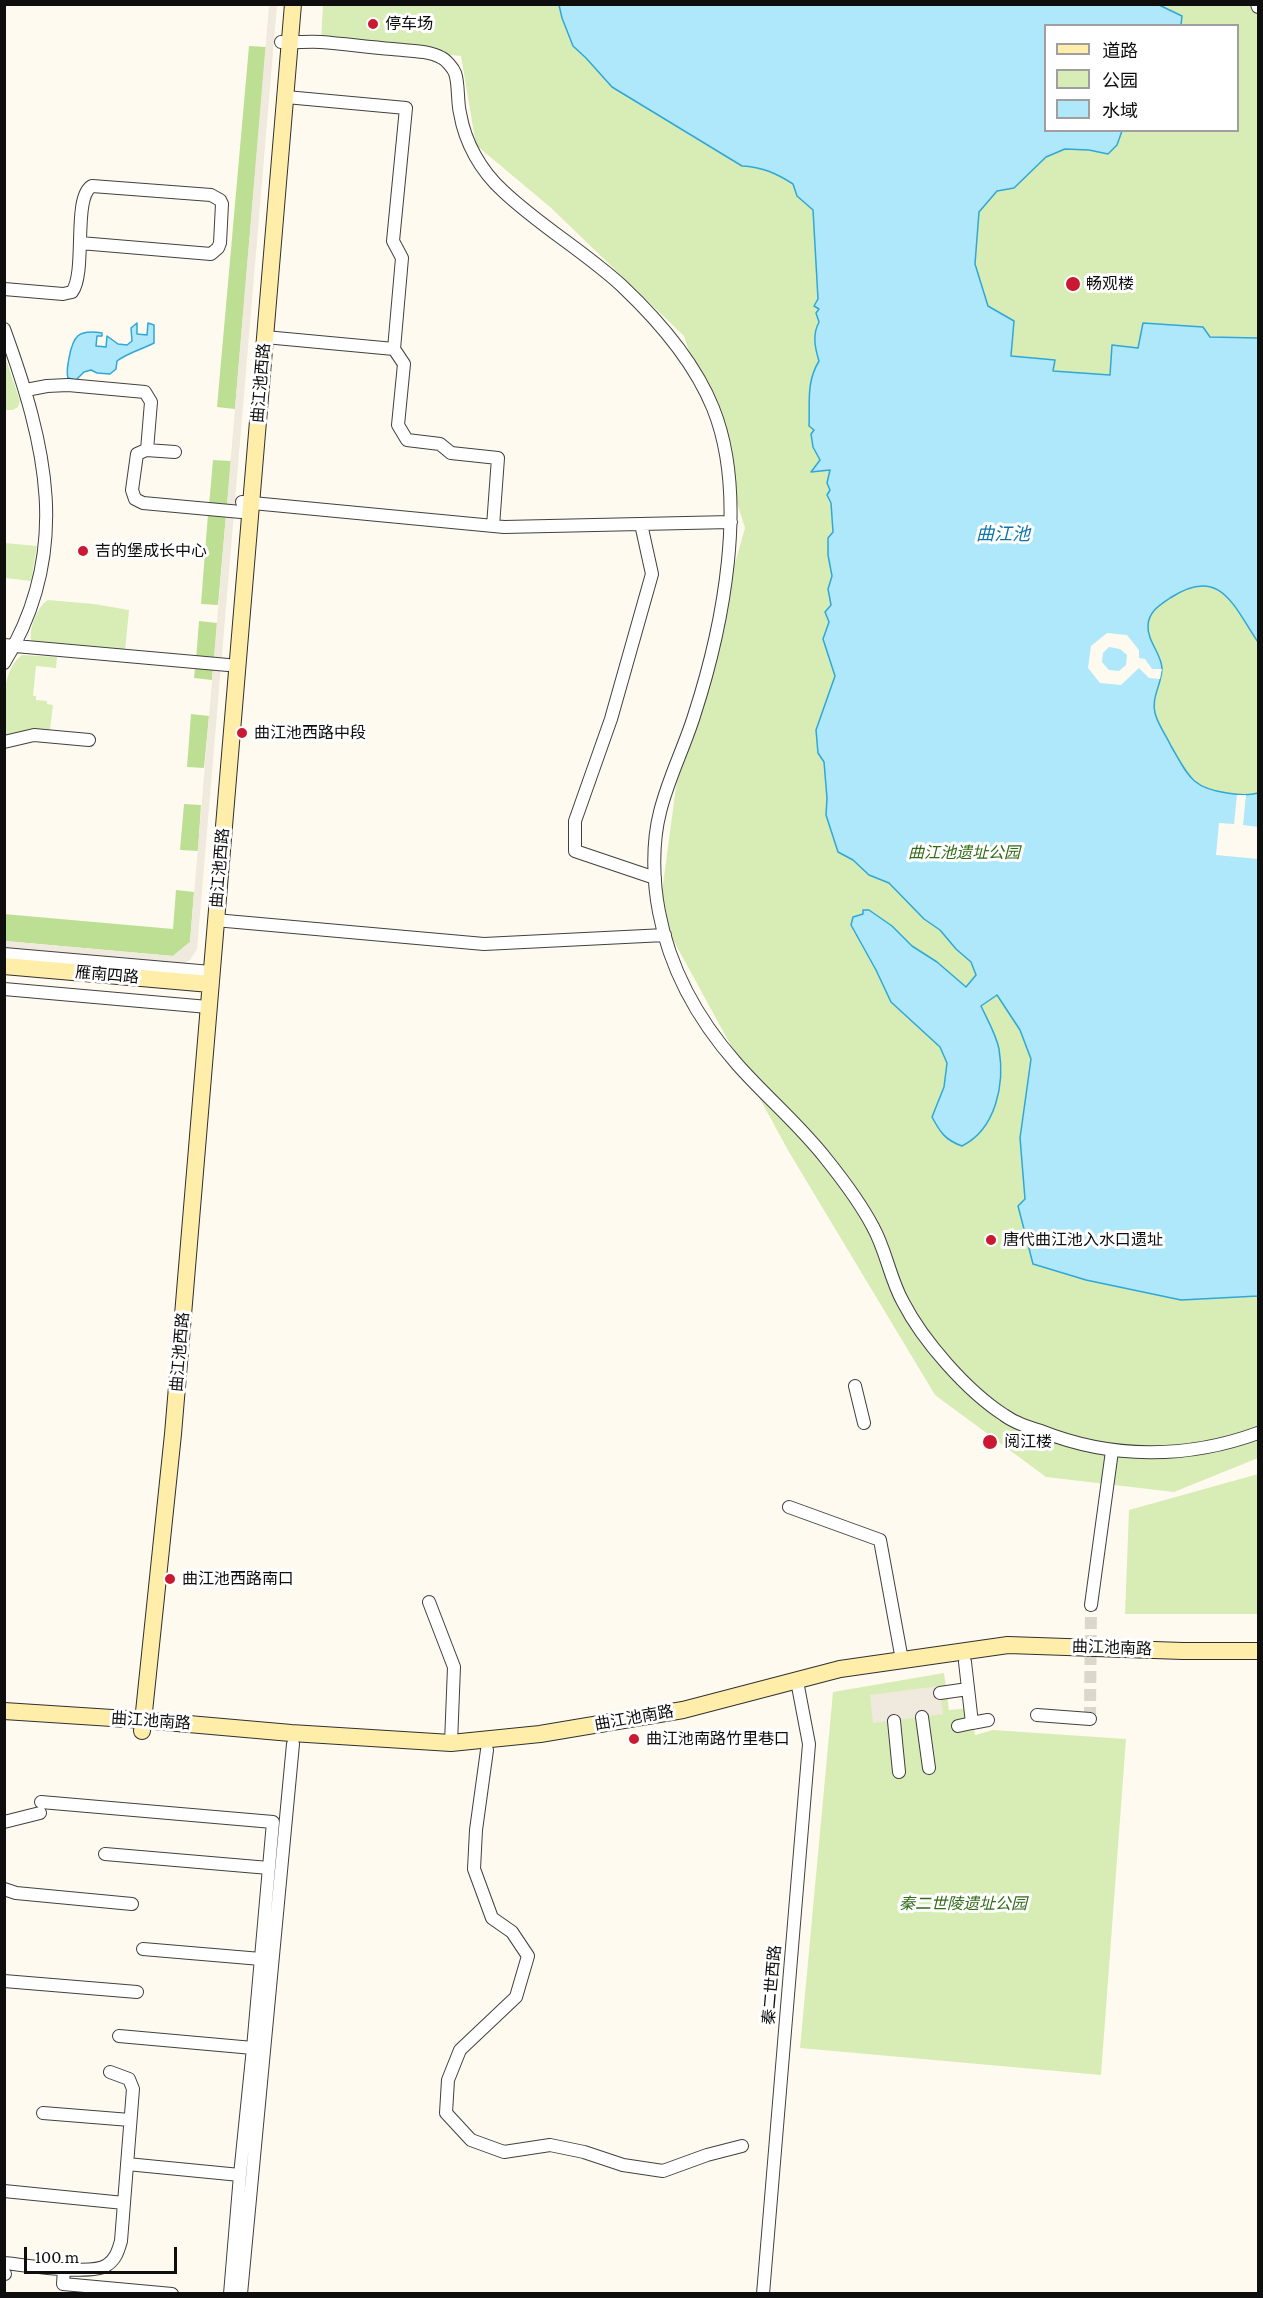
<!DOCTYPE html>
<meta charset="utf-8">
<style>
body{margin:0}
#map{position:relative;width:1263px;height:2298px;overflow:hidden;background:#fffaef;font-family:"Crimson Pro","Noto Sans SC",serif}
canvas{display:block}
.frame{position:absolute;inset:0;border:6px solid #0e0e0e;pointer-events:none}
.legend{position:absolute;left:1044px;top:24px;width:195px;height:108px;box-sizing:border-box;background:#fff;border:2px solid #9f9f9f;margin:0;padding:8px 10px;list-style:none;font-size:18px;color:#0e0e0e}
.legend li{display:flex;align-items:center;gap:12px;height:30px}
.legend b{width:30px;border:2px solid #9f9f9f}
.scale{position:absolute;left:24px;top:2247px;width:153px;height:27px;box-sizing:border-box;border:3px solid #0e0e0e;border-top:0;padding-left:8px;font-size:18px;line-height:21px;white-space:nowrap;color:#0e0e0e;-webkit-text-stroke:4px #fff;paint-order:stroke}
</style>
<div id="map">
<canvas width="1263" height="2298"></canvas>
<div class="frame"></div>
<ul class="legend">
<li><b style="height:8px;background:#ffedaa"></b>道路</li>
<li><b style="height:16px;background:#d8edb5"></b>公园</li>
<li><b style="height:16px;background:#afe7fb"></b>水域</li>
</ul>
<div class="scale">100 m</div>
</div>
<script>
const ctx = document.querySelector('canvas').getContext('2d');
ctx.lineJoin = 'round';
function paint(path, color) { ctx.fillStyle = color; ctx.fill(path, 'evenodd'); }
function trace(path, color, width, dash) { ctx.strokeStyle = color; ctx.lineWidth = width; ctx.lineCap = dash ? 'butt' : 'round'; ctx.setLineDash(dash || []); ctx.stroke(path); }
function label(font, color, halo, rows, align = 'center') {
  ctx.font = font + ' "Crimson Pro","Noto Sans SC",serif'; ctx.lineWidth = 6; ctx.setLineDash([]); ctx.textBaseline = 'middle'; ctx.strokeStyle = halo; ctx.fillStyle = color; for (const [text, x, y, turn = 0] of rows) {
    ctx.save(); ctx.translate(x, y); ctx.rotate((+turn || 0) * Math.PI / 180); ctx.textAlign = isNaN(turn) ? turn : align; if (halo) ctx.strokeText(text, 0, 0); ctx.fillText(text, 0, 0); ctx.restore();
  }
}
paint(new Path2D(`
 M323 4 1258 5V1458L1174 1492 1046 1477 935 1395 789 1152 659 914 680 757 745 528 684 336 550 207 476 145 461 56 321 42ZM1046 26H1238V130H1046Z
 M4 354 20 401 18 407 13 410H5Z
 M5 543 37 546 31 581 5 578Z
 M48 600 94 604 129 610 125 652 32 642C27 632 38 605 48 600Z
 M22 655 57 657 56 668 36 666 33 696H36V700L47 701V704L53 705 50 730 30 729 5 736C4 710 0 671 22 655Z
 M1258 1474V1614H1125L1129 1510Z
 M944 1673 949 1710 971 1708 975 1735 993 1730 1126 1739 1101 2075 800 2048 833 1692Z`), '#d8edb5');
paint(new Path2D(`
 M249 46 266 47 235 409 217 407Z
 M213 460 231 461 227 507 209 506Z
 M208 514 226 516 218 605 201 604Z
 M199 621 217 623 214 661 196 660Z
 M195 668 213 669 212 680 194 678Z
 M191 714 209 716 204 768 187 767Z
 M184 804 201 805 198 851 180 850Z
 M176 890 194 892 190 942 173 956 5 941 4 914 173 929Z`), '#bddf93');
paint(new Path2D(`
 M269 5H277L197 949 190 960 182 964 5 949 4 941 173 956 190 942Z
 M939 1686 943 1714 873 1723 870 1695Z`), '#f0e9dd');
const water = new Path2D(`
 M1157 4 1182 16 1181 25 1046 26V130L1122 131 1117 145 1108 154 1089 150 1065 149 1046 157 1014 188 997 191 979 212 975 264 988 306 1014 321 1011 356 1055 360 1053 371 1110 375 1112 345 1138 348 1143 323 1203 327 1210 337 1258 338V642C1233 605 1220 565 1170 598 1160 605 1149 611 1148 625 1147 641 1161 653 1162 668 1162 684 1151 697 1155 713 1158 725 1166 735 1171 746 1188 775 1191 788 1227 793 1238 795 1248 796 1258 793V1296L1181 1300 1086 1280 1033 1264 1018 1206 1025 1199 1020 1138 1031 1059 1020 1030 997 995 981 1006C987 1019 996 1034 999 1049 1005 1084 996 1129 962 1146 945 1140 940 1132 932 1117L944 1087 947 1063 940 1047 891 1002 876 970 851 925 853 917 863 914V910H869L892 926 912 946 937 962 966 987 976 975 971 962 956 949 940 930 924 919 889 883 869 875 853 860 838 852 826 815 827 798 824 762 818 753 816 730 835 676 823 639 829 622 825 612 831 605 828 589 832 576 828 555V538L833 532 831 503 827 495 830 490 827 483 830 470 811 472 820 460 813 447 811 434 814 430 809 426C810 403 806 382 819 361 815 348 812 335 819 322L816 313 819 309 814 306 818 299 813 210 797 196 793 184C776 173 762 167 742 166L612 87 586 58 573 46 562 18 559 5Z
 M137 323V334L147 335 148 323 154 325V343C141 350 129 352 117 361L116 369 110 374 97 373 91 370 84 372 76 380 68 378C66 371 68 365 69 358 73 336 78 329 102 333V336H97L96 346 106 347 107 336 118 344 127 345 132 341 131 328Z`);
paint(water, '#afe7fb');
trace(water, '#2fa7d9', 1.5);
paint(new Path2D(`
 M1107 633 1127 635 1139 650V658L1145 659 1152 669H1162L1160 679 1149 678 1139 668 1121 685 1100 683 1088 668 1091 646ZM1109 647 1120 649 1127 655 1126 665 1119 671 1109 670 1102 662 1103 653Z
 M1237 795H1246L1243 825 1258 827V859L1216 855 1219 823 1234 824Z`), '#fffaef');
trace(new Path2D(`
 M1090 1719 1091 1605`), '#dbd7cd', 12, [12, 6]);
const street = new Path2D(`
 M1257 4 1258 7
 M281 42C294 43 308 41 321 42 345 44 368 47 392 49 408 51 428 50 442 58 446 60 453 68 455 73 459 84 457 101 460 113 465 143 481 171 503 191 540 226 585 252 622 286 658 320 694 361 713 408 749 497 723 627 694 716 684 748 668 779 660 812 652 843 653 881 659 912 670 970 698 1020 737 1064 766 1097 800 1125 827 1160 843 1180 861 1204 873 1227 886 1250 890 1279 903 1302 923 1341 967 1391 1004 1415 1015 1423 1028 1427 1041 1431 1111 1459 1187 1459 1258 1433
 M286 97 406 108 393 241 402 258 394 349 404 364 398 425 407 440 440 444 451 453 498 458 493 526
 M4 289 63 294 72 292C87 272 72 197 92 186L211 195 220 200 222 204 220 243 218 248 211 254 80 243
 M4 329C46 444 73 551 4 663
 M265 337 394 349
 M26 390 47 386 68 385 145 392 151 402 147 450
 M175 452 146 450 137 454 132 490 135 499 143 503 241 512
 M242 502 504 527 731 522
 M641 524 652 574 611 719 575 821V851L655 878
 M4 645 228 665
 M4 742 34 735 89 740
 M215 920 484 944 665 935
 M4 954 211 972
 M4 989 208 1007
 M855 1386 864 1423
 M789 1507 880 1540 902 1660
 M429 1602 454 1667 451 1743
 M1091 1605 1112 1451
 M965 1662 972 1723 988 1720
 M940 1693 968 1689
 M1037 1715 1090 1719
 M922 1717 929 1768
 M894 1721 899 1772
 M958 1726 972 1723
 M487 1750 476 1830 474 1869 492 1918 512 1932 528 1956 516 1997 460 2050 448 2080 446 2113 471 2140 504 2152 550 2145 584 2152 623 2165 663 2171 707 2155 742 2146
 M41 1802 273 1822 253 2048 119 2036
 M4 1822 40 1813
 M105 1854 269 1868
 M4 1889 16 1893 132 1904
 M143 1949 261 1959
 M4 1981 137 1992
 M43 2113 130 2120
 M127 2164 240 2175 253 2048
 M4 2191 124 2203
 M4 2263C25 2265 92 2276 107 2265 116 2259 118 2251 121 2241L133 2089 129 2079 110 2072
 M64 2269 63 2284 172 2294
 M4 2274H5
 M230 2294 240 2175
 M241 2294 293 1744
 M763 2294 809 1744 797 1681`);
const secondary = new Path2D(`
 M4 966 210 984
 M4 1711 143 1720 291 1733 451 1743 540 1734 683 1710 840 1669 1008 1645 1183 1651H1258
 M142 1731 173 1434 293 4`);
trace(street, '#414141', 14);
trace(secondary, '#303030', 18);
trace(street, '#fff', 12);
trace(secondary, '#ffedaa', 16);
for (const [x, y, r, color] of [
 [373,24,6,"#cb1934"],
 [1073,284,8,"#cb1934"],
 [83,551,6,"#cb1934"],
 [242,733,6,"#cb1934"],
 [991,1240,6,"#cb1934"],
 [990,1442,8,"#cb1934"],
 [170,1579,6,"#cb1934"],
 [634,1739,6,"#cb1934"]
]) { const dot = new Path2D(); dot.arc(x, y, r, 0, 2 * Math.PI); ctx.fillStyle = color; ctx.fill(dot); trace(dot, '#fff', 2); }
label('16px', '#0e0e0e', '#fff', [
 ["停车场",385,24],
 ["畅观楼",1086,284],
 ["吉的堡成长中心",95,551],
 ["曲江池西路中段",254,733],
 ["唐代曲江池入水口遗址",1003,1240],
 ["阅江楼",1004,1442],
 ["曲江池西路南口",182,1579],
 ["曲江池南路竹里巷口",646,1739]
], 'left');
label('16px', '#0e0e0e', '#fff', [
 ["曲江池西路",261,383,-85],
 ["曲江池西路",220,868,-85],
 ["雁南四路",107,975,5],
 ["曲江池西路",180,1352,-85],
 ["曲江池南路",1112,1648,2],
 ["曲江池南路",634,1718,-10],
 ["曲江池南路",151,1721,4],
 ["秦二世西路",772,1985,-85]
]);
label('italic 16px', '#326c18', '#fff', [
 ["曲江池遗址公园",964,853],
 ["秦二世陵遗址公园",963,1904]
]);
label('italic 18px', '#0c76ab', '#fff', [
 ["曲江池",1003,534]
]);
</script>
